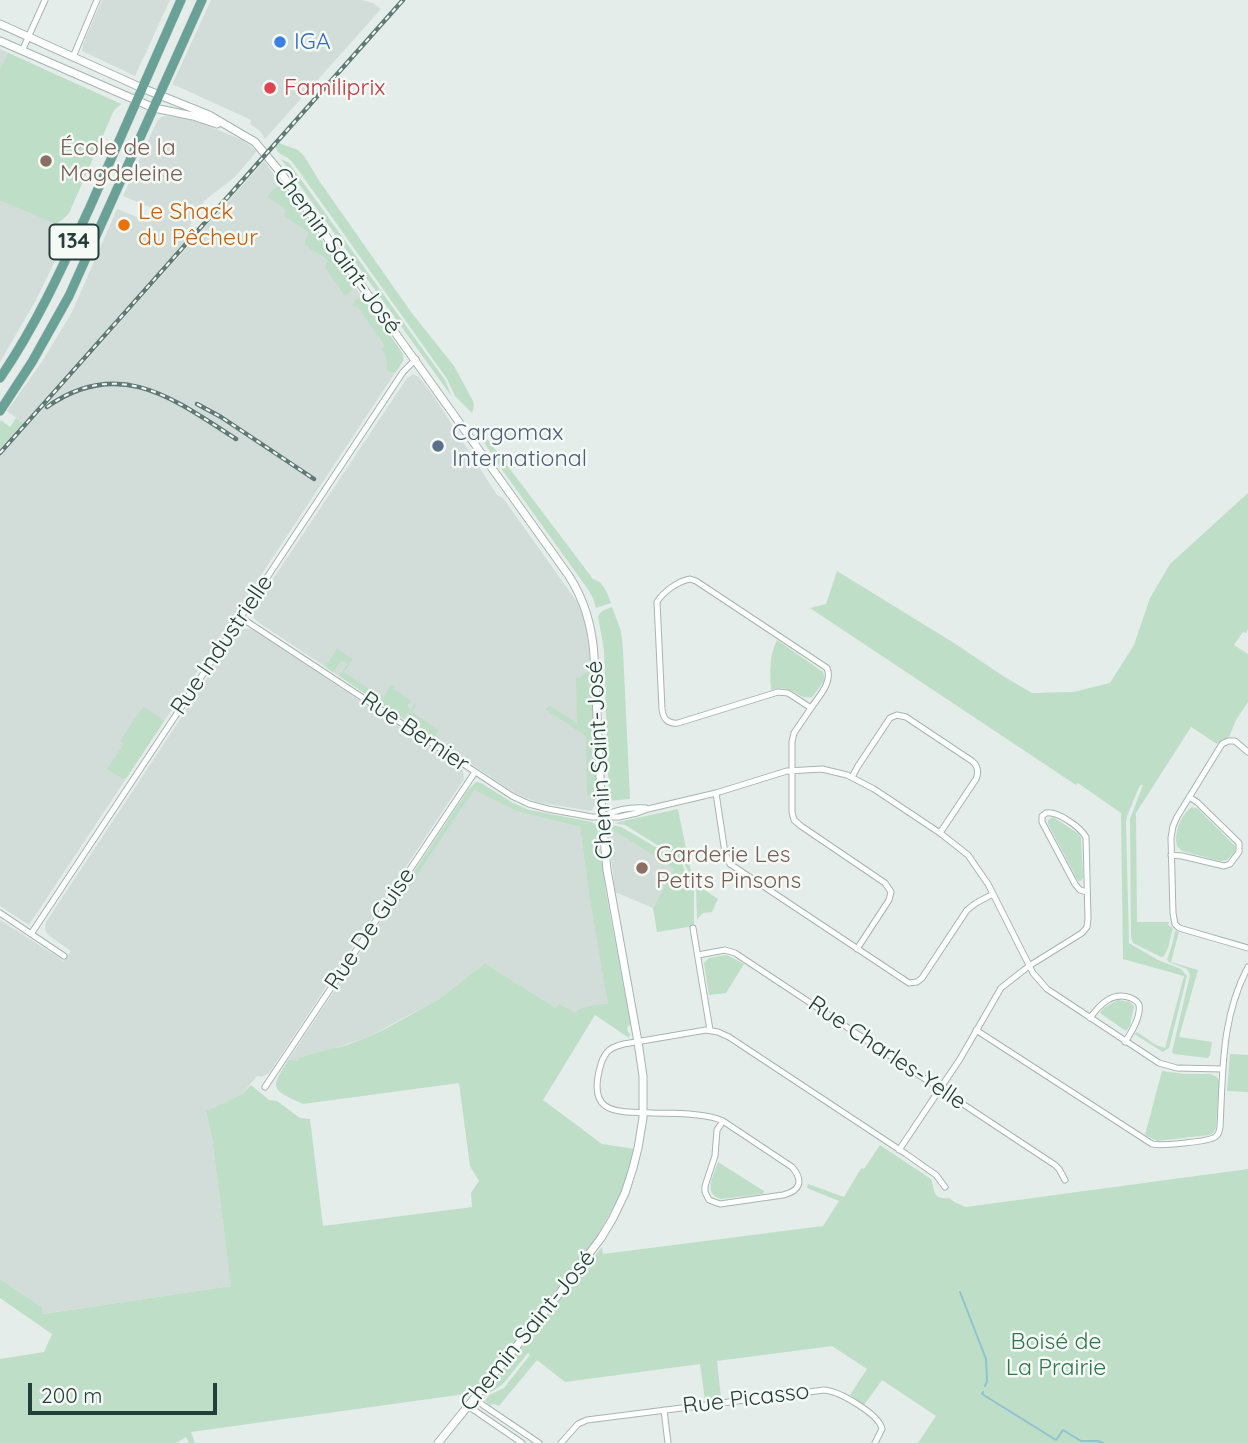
<!DOCTYPE html>
<meta charset="utf-8">
<style>
body{margin:0}
#map{position:relative;width:1248px;height:1443px;overflow:hidden;background:#e4edea;font-family:Quicksand,sans-serif}
canvas{display:block}
.scale{position:absolute;left:28px;top:1383px;width:189px;height:32px;box-sizing:border-box;border:4px solid #243f39;border-top:0;padding-left:9px;font-size:21px;line-height:24px;white-space:nowrap;color:#243f39;-webkit-text-stroke:5px #f5faf7;paint-order:stroke}
</style>
<div id="map">
<canvas width="1248" height="1443"></canvas>
<div class="scale">200 m</div>
</div>
<script>
const ctx = document.querySelector('canvas').getContext('2d');
ctx.lineJoin = 'round';
function paint(path, color) { ctx.fillStyle = color; ctx.fill(path, 'evenodd'); }
function trace(path, color, width, dash) { ctx.strokeStyle = color; ctx.lineWidth = width; ctx.lineCap = dash ? 'butt' : 'round'; ctx.setLineDash(dash || []); ctx.stroke(path); }
function label(font, color, halo, rows, align = 'center') {
  ctx.font = font + ' Quicksand,sans-serif'; ctx.lineWidth = 5; ctx.setLineDash([]); ctx.textBaseline = 'middle'; ctx.strokeStyle = halo; ctx.fillStyle = color; for (const [text, x, y, turn = 0] of rows) {
    ctx.save(); ctx.translate(x, y); ctx.rotate((+turn || 0) * Math.PI / 180); ctx.textAlign = isNaN(turn) ? turn : align; if (halo) ctx.strokeText(text, 0, 0); ctx.fillText(text, 0, 0); ctx.restore();
  }
}
paint(new Path2D(`
 M102 0H170L135 76 82 51 83 44Z
 M211 0H362L373 3 381 9 265 139 260 131 250 124 251 120 179 87 172 85Z
 M0 49 121 104 114 110 69 213 63 219 53 225 69 232 36 300 0 362Z
 M167 116 185 118 206 125 242 140 257 151 235 177 205 200 190 225 197 228 23 423 7 411 43 360 72 312 117 209 147 221 152 208 123 196 157 121 161 117Z
 M264 161 401 351 404 358 403 361 29 925 0 906V457Z
 M413 374 419 377 435 398 497 495 503 498 580 606 586 628 592 673 597 802 591 811 536 802 515 793 258 622 254 618 253 612 255 606 407 378Z
 M244 629H252L461 768 463 771 464 779 269 1073 262 1077 257 1076 242 1094 206 1111 212 1138 231 1286 42 1314V1307L0 1279V920L64 961 71 951 48 935 45 929 46 922 237 633Z
 M470 788 516 811 580 827 589 894 609 1004 575 1013 556 1008 485 963 439 999 368 1037 329 1050 300 1057 296 1061 289 1059Z
 M608 829H610L621 835 674 869 653 908 615 892Z`), '#d2ddd9');
paint(new Path2D(`
 M8 53 121 104 114 110 69 213 63 219 56 224 0 200V69Z
 M279 143 298 150 304 156 320 182 411 312 454 366 473 401 474 406 472 413 455 396 447 379 314 192C307 183 296 165 288 158 281 154 279 155 275 147Z
 M281 159 289 163 310 192 445 380 452 397Z
 M280 186H283L354 285 352 290 345 296 325 267 328 260 305 245V241L309 233 284 215 286 210 267 197 274 188Z
 M363 297 403 354V361L396 372H391L387 370 386 357 381 349 385 346 357 306 352 307 355 300Z
 M16 418 23 423 0 449V422L1 420 10 427Z
 M479 428 593 579C604 582 607 593 611 603L596 608 593 598 587 588 498 464 477 431Z
 M1248 493V629L1246 633 1243 632 1234 645 1248 654V702L1236 720 1229 737 1222 740 1217 744 1191 727 1136 813 1137 922H1169L1168 925 1173 928 1168 948 1164 956 1161 957 1133 943 1131 937 1130 819 1143 785H1140L1127 816 1126 823 1129 943 1158 960 1181 969 1187 976 1169 1048 1163 1052 1134 1034 1137 1032 1156 1045 1165 1048 1184 976 1123 959 1121 813 1078 783 1076 785 810 608 826 604 837 571 954 643 1003 676 1032 693 1073 692 1110 683 1134 645 1150 598 1170 564Z
 M612 607 621 631 623 650 630 799 609 801 604 650 598 616 602 611Z
 M777 640 823 672 825 680 812 697C796 701 795 683 771 690 770 672 769 656 777 640Z
 M337 649 353 659 344 672 369 689 366 693H364L339 676 348 664 342 660 333 672 325 667Z
 M587 672 592 673 597 794 594 796 587 795 586 736 545 709 550 706 577 723 576 678 580 677Z
 M391 685 395 687 394 689 411 700 407 706 410 709 404 719 374 699 376 693 383 698Z
 M415 703 417 704 412 712 439 731 435 737 432 738 405 720Z
 M143 707H145L164 721 127 777 123 779 107 769 124 744 120 741Z
 M476 782 481 783 513 803 529 810 592 822 597 826 606 893 630 1021 631 1026 630 1025 627 1027 628 1032 630 1034 629 1038 595 1015 543 1100 602 1144 635 1149 621 1194 593 1243 471 1398 465 1394 191 1432 195 1443H189L186 1437 176 1443H0V1359L44 1352 52 1334 0 1298V1279L42 1307 43 1314 231 1286 212 1138 206 1111 242 1094 251 1085 269 1100 277 1101 300 1118 310 1119 323 1226 472 1207 471 1193 479 1181 470 1166 459 1083 303 1104C270 1089 270 1089 289 1059L296 1061 300 1057 347 1045 368 1037 387 1028 439 999 485 963 556 1008 559 1004 575 1013C582 1005 598 1005 608 1004L589 894 580 827 516 811 474 790 389 917 387 912 468 790Z
 M1192 807 1198 809 1235 846V852L1227 860 1220 861 1182 851 1177 846C1174 833 1180 815 1192 807Z
 M678 809 690 868 703 889 718 899 712 912 703 913 697 919 696 886 683 861 625 825 614 823Z
 M1053 817 1079 834 1081 837 1083 878 1081 881H1078L1048 824V820Z
 M611 825 621 827 637 836 682 863 685 872 694 886V926L657 932 653 908 674 869 621 835 609 829Z
 M1175 931 1179 932 1171 962 1198 970 1179 1037 1212 1042 1210 1055 1208 1058 1174 1054 1172 1052 1190 975 1187 969 1169 962 1167 960 1172 945Z
 M727 955 744 964 726 993 709 995 704 963 709 958Z
 M1118 1000 1130 1002 1134 1006 1130 1026 1126 1031 1100 1013 1105 1007Z
 M1230 1054 1248 1055V1092L1227 1091Z
 M1162 1071 1184 1074H1211L1217 1077 1219 1081 1216 1128 1213 1133 1209 1135 1157 1141 1145 1135Z
 M880 1145 931 1179C935 1190 932 1200 949 1198L956 1203 966 1207 1248 1169V1443H918L936 1416 882 1380 864 1405 850 1395 867 1369 832 1346 717 1361 721 1398 705 1400 700 1364 565 1382 537 1360 499 1406 494 1404 490 1405 485 1401 489 1395 504 1388 530 1355 528 1353 503 1384 485 1396 483 1394 602 1247 603 1254 823 1226 839 1201 807 1188 808 1184 844 1197 860 1170 862 1168 864 1169Z
 M718 1162 764 1191 763 1194 721 1199C702 1194 714 1175 718 1162Z`), '#bedec8');
trace(new Path2D(`
 M960 1292 986 1359 987 1381 985 1386
 M983 1392 982 1394 1056 1440 1063 1430 1081 1441H1098L1103 1443`), '#8ec3d0', 2);
const minor = new Path2D(`
 M22 51 45 0
 M73 57 97 0
 M690 579 696 581 827 668C833 682 819 696 811 708L788 693 778 692 678 723C668 724 663 719 662 709L657 602C663 592 678 581 690 579Z
 M240 617 512 796 529 804 548 809 592 817H619L637 813 648 809 716 793 787 771 822 769 847 775 874 789 940 833 968 855 988 884 1033 973 1047 989 1159 1063 1177 1068 1223 1069
 M811 708 794 733 792 742V812L794 820 801 826 885 883 891 892 889 900 857 949
 M1248 752 1235 741H1228L1222 744 1177 817 1173 826 1171 838 1173 913 1175 924 1179 928 1248 948
 M852 777 858 766 890 718 897 715 906 717 972 761C978 766 979 772 976 779L940 833
 M716 793 725 853 730 864 909 983 917 982 922 978 967 910 976 903 993 894
 M605 815C619 809 631 807 646 808
 M1171 855 1182 856 1224 866 1230 864 1239 852V843L1197 802 1189 797
 M0 913 64 956
 M693 928 710 1030
 M31 934 403 372 416 359
 M698 955 725 950 735 953 1055 1165 1059 1169 1065 1180
 M1090 1018C1100 1004 1113 991 1131 998 1135 1000 1138 1001 1139 1005 1141 1016 1131 1033 1125 1042
 M976 1030 1152 1144C1159 1146 1208 1142 1215 1137 1219 1134 1219 1132 1220 1127 1223 1071 1221 1018 1248 967
 M265 1087 475 772
 M723 1121 717 1130 715 1156 705 1186V1192L709 1200 720 1204 783 1195C800 1191 804 1181 792 1167L723 1121C707 1113 672 1113 653 1113 614 1112 586 1114 601 1064 605 1051 611 1047 624 1044L706 1030 718 1032 729 1037 906 1154 936 1175 945 1187
 M899 1150 960 1059 1001 988 1029 966 1082 933 1087 927 1088 919 1086 837C1080 827 1058 811 1046 813L1042 816V822L1075 884 1080 890 1087 892
 M474 1399 539 1443
 M468 1406 522 1443
 M664 1410 668 1443
 M561 1443 578 1424 587 1420 824 1390C839 1391 879 1414 882 1429L875 1443`);
const tertiary = new Path2D(`
 M0 24 142 88 209 115 255 142 281 173 569 576C585 601 592 626 594 655L602 817 607 870 638 1042 643 1076V1118L638 1148 633 1168 625 1193 613 1218 601 1238 558 1295 438 1443
 M0 41 154 108 193 116 217 124`);
const primary = new Path2D(`
 M0 378C37 324 63 266 90 207 121 138 150 69 181 0
 M0 411 32 362 69 296 202 0`);
trace(minor, '#a7b5b1', 7);
trace(tertiary, '#a7b5b1', 9);
trace(primary, '#c2c9c8', 10);
trace(minor, '#fff', 5);
trace(tertiary, '#fff', 7);
trace(primary, '#6aa196', 9);
const rail = new Path2D(`
 M197 404 221 417 314 479
 M47 407C119 356 174 399 236 439
 M0 453 403 0`);
trace(rail, '#5f7a74', 4.5);
trace(rail, '#f5faf7', 2, [5]);
for (const [x, y, r, color] of [
 [280,42,7,"#3f7fe0"],
 [270,88,7,"#e0444e"],
 [46,161,7,"#8d6e63"],
 [124,225,7,"#e8710a"],
 [438,446,7,"#5c6f8a"],
 [642,868,7,"#8d6e63"]
]) { const dot = new Path2D(); dot.arc(x, y, r, 0, 2 * Math.PI); ctx.fillStyle = color; ctx.fill(dot); trace(dot, '#f5faf7', 2.5); }
for (const [x, y, w] of [
 [74,242,49]
]) { const box = new Path2D(); box.roundRect(x - w / 2, y - 17.5, w, 35, 5); ctx.fillStyle = '#f5faf7'; ctx.fill(box); trace(box, '#243f39', 2); }
label('bold 21px', '#243f39', null, [
 ["134",74,242]
]);
label('23px', '#366cbe', '#f5faf7', [
 ["IGA",294,42]
], 'left');
label('23px', '#be3a42', '#f5faf7', [
 ["Familiprix",284,88]
], 'left');
label('23px', '#785e54', '#f5faf7', [
 ["École de la",60,148],
 ["Magdeleine",60,174],
 ["Garderie Les",656,855],
 ["Petits Pinsons",656,881]
], 'left');
label('23px', '#c56008', '#f5faf7', [
 ["Le Shack",138,212],
 ["du Pêcheur",138,238]
], 'left');
label('23px', '#243f39', '#f5faf7', [
 ["Chemin Saint-José",337,251,54],
 ["Rue Industrielle",222,645,-56],
 ["Rue Bernier",415,732,34],
 ["Chemin Saint-José",600,760,-93],
 ["Rue De Guise",370,929,-56],
 ["Rue Charles-Yelle",887,1053,34],
 ["Chemin Saint-José",528,1331,-51],
 ["Rue Picasso",746,1399,-7]
]);
label('23px', '#4e5e75', '#f5faf7', [
 ["Cargomax",452,433],
 ["International",452,459]
], 'left');
label('23px', '#2f754d', '#f5faf7', [
 ["Boisé de",1056,1342],
 ["La Prairie",1056,1368]
]);
</script>
